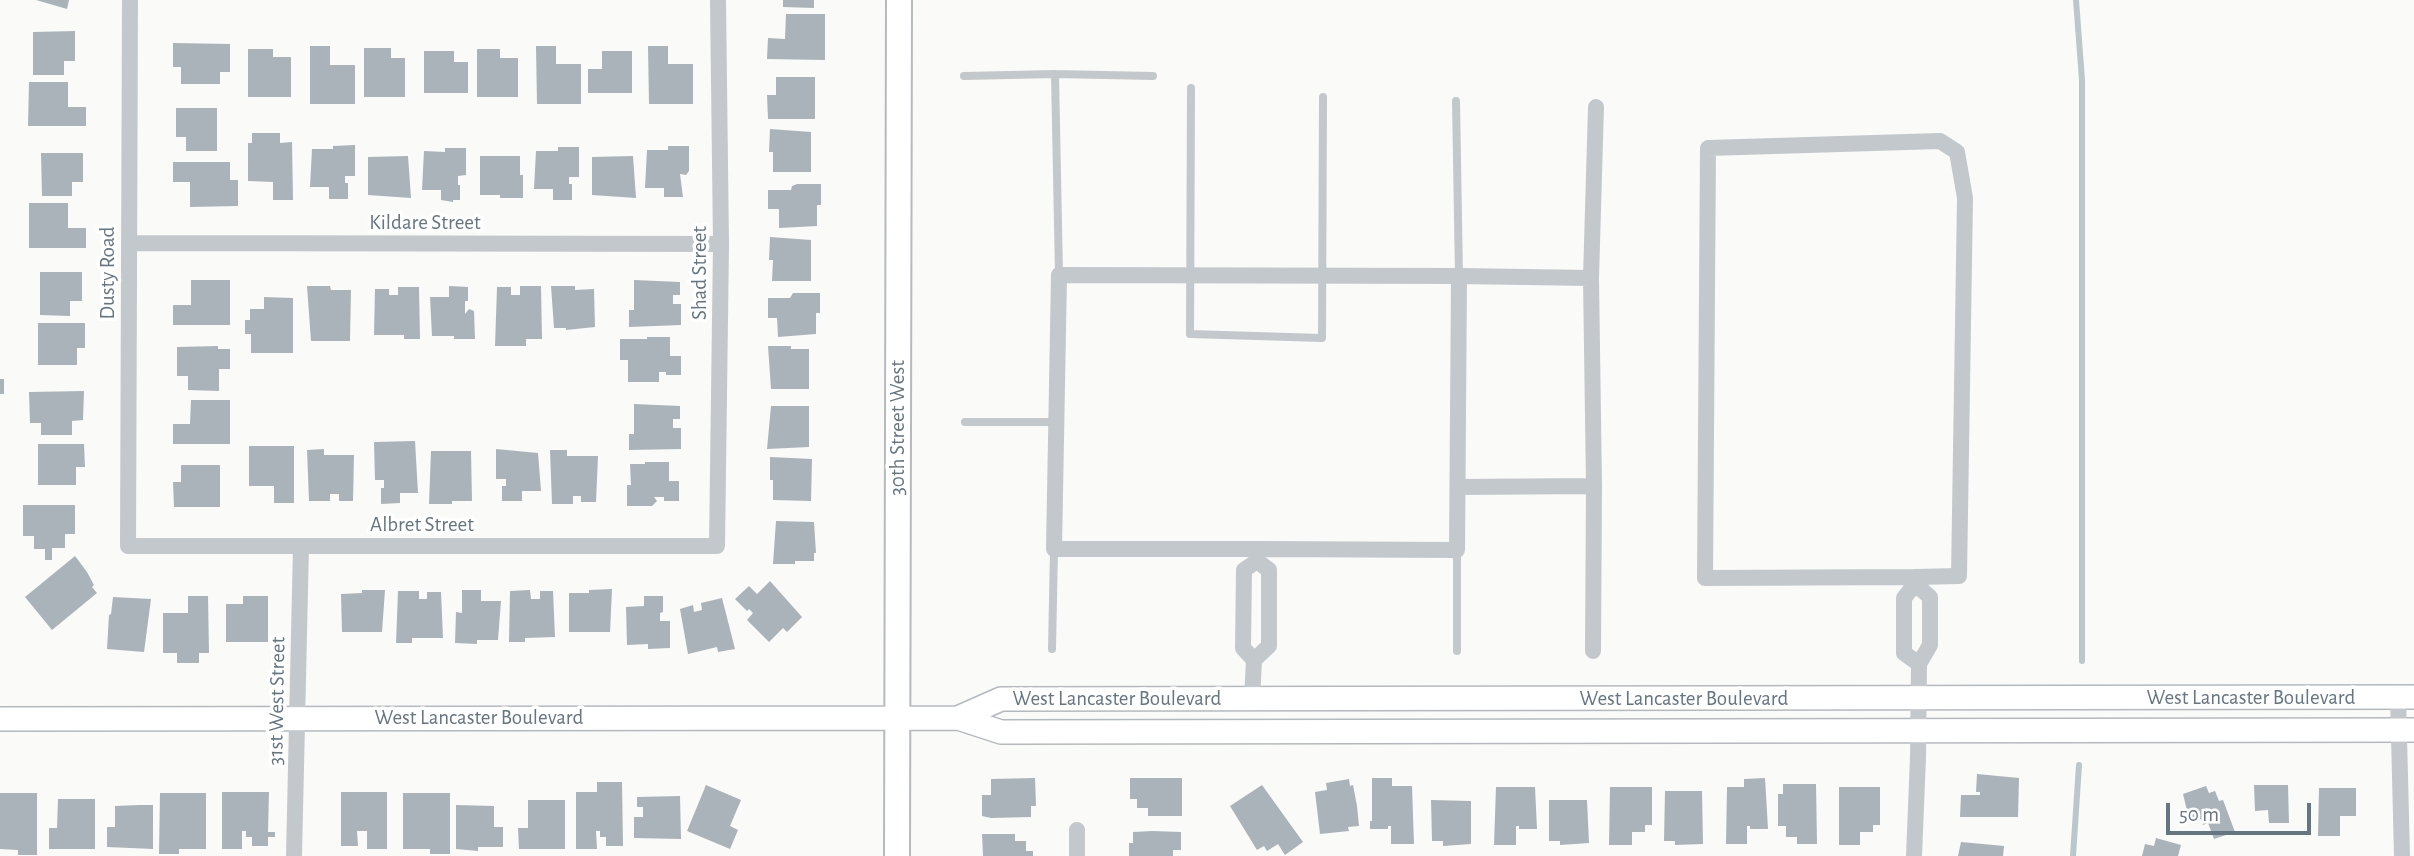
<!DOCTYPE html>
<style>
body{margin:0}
#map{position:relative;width:2414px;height:856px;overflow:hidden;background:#fafaf8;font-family:"Alegreya Sans",sans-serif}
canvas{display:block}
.scale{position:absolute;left:2166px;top:803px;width:145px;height:32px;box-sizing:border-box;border:4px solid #657683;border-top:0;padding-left:9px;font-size:21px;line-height:24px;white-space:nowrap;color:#657683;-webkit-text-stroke:5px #fff;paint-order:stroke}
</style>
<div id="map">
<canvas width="2414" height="856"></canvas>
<div class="scale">50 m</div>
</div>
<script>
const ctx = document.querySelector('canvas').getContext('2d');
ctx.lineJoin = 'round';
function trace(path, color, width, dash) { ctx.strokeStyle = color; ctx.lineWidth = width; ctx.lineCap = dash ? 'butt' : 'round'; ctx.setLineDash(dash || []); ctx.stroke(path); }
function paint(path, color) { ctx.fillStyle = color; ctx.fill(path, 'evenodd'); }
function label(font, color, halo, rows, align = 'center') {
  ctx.font = font + ' "Alegreya Sans",sans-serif'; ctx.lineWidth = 7; ctx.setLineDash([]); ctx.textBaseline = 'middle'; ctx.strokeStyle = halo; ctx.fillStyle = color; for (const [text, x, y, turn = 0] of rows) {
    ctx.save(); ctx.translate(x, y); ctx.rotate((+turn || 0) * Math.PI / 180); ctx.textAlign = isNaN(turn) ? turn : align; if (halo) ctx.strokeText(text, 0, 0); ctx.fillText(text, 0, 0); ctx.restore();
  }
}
trace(new Path2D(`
 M2076 0 2082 80V661
 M2073 856 2079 765`), '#bbc7cb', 6);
paint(new Path2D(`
 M36 0H69L67 9Z
 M783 0H814V8L783 7Z
 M786 14H825V60L767 59 768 38 785 39Z
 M75 31V61H64V75H33V32Z
 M173 43 230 44V72H220V84H181V67H173Z
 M310 46H330V65H355V104H310Z
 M536 46H556V64H581V104H537Z
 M648 46H668V64H693V104H649Z
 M364 48H391V58H405V97H364Z
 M248 49H273V57H291V97H248Z
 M477 49H500V58H518V97H477Z
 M424 51H454V62H468V93H424Z
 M602 51H632V93H588V69H602Z
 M776 77H815V119H768L767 95H776Z
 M29 82H68V107H86V126H28Z
 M176 108H217V151H186V137H176Z
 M770 129 811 132V172H773V152H769Z
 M252 133H280V143L292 142 293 200H273V182L248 181V143H252Z
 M355 145V176H345V183H348V199H329V187H310L312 149H333V146Z
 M668 146H689V171L686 175 680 174 683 197H664V188H645L647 150H668Z
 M558 147H579V177H569V184H572V200H553V189H534L536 151H558Z
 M445 148H466V175L458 176V185H460V200H453V202L441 200V190H422L424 151 445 152Z
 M41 153H83V182H72V196H42Z
 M408 156 411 198 368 195V157Z
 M480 156H520V175H523V198H500V195H480Z
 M633 156 636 198 592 195V157Z
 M173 162H230V180H238V206L190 207V182H173Z
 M797 184H821V205H817V226L779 228V209H768V190H791L792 186Z
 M29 203H68V228H86V248H29Z
 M770 237 811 240V281H772L773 260H769Z
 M40 272H82V301H70V316L40 315Z
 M191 280H230V325H173V305H191Z
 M634 280 680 282V295H673V304H681V325L629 327V310H634Z
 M307 286H330L331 290H351L350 341H311Z
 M449 286 468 287V301H465V314L469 309 474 311 475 339H454V336H432L430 297H449Z
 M520 286H541L542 339H526V346H495L497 287H511V295H520Z
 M551 286H575V290L594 289 595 327 566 330V328H554Z
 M398 287H419L420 339H404V335H374L375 289H389V295H398Z
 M793 293H820V313H816V334L778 337 777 318H768V298H790Z
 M264 297 293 298V353H251V334H245V320H250V309H264Z
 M38 323H85V348H77V365H38Z
 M647 337H670V356H681V375H666V372H659V382H628V360H620V339H647Z
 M218 346V349H230V369H219V391L188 390V376H177V347Z
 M768 346H791V349H809V389H771Z
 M0 379H4V394H0Z
 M84 391 83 420 72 421V435H41V423H30L29 392Z
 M191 400H230V444H173V424H190Z
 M634 404 680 406V419H673V428H681V449L629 450V434H634Z
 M771 406H809V447L767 449Z
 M415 441 418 493H400V503L381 504V488H384V480H375L374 442Z
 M38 444H84L85 467H76V485H38Z
 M249 446H294V503H274V486H249Z
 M324 449V455H354L353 501H339V494H330V501H309L307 450Z
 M496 449 538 453 541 491H522V501H502V486H506V479H496Z
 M550 450H567V456H598L596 502H581V496H573V504H552Z
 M431 451H471L472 501H452V504H429Z
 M770 457 812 459 811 501 773 500V480H770Z
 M645 462H669V481H679V501H664V497H654L657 501 652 506H627V485H631L630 464H645Z
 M181 465H220V507H174L173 482H181Z
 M23 505H75V534H65V548H52V560H45V549H34V536H23Z
 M776 521 814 522 816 553H814V561H795V564H773Z
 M75 556 87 572 94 585 92 587 97 593 52 630 25 597Z
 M770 581 802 617 787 632 783 628 769 642 747 620 753 613 749 609 747 611 735 599 749 586 757 594Z
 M612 589 610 632H569V593H589V590Z
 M362 590H385L382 632H342L341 594 362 593Z
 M462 590H481V601H501L498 640H477V644L455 643 456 612 462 613Z
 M530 590 531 599H540V591H553L555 637 525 638V642H509L510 591Z
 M398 591H419V599H427V592H441L443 638H412V643H396Z
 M188 596H208L209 653H199V663H177V653H163V613H188Z
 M243 596H268V642H226V604H243Z
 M644 596H663V612L660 613V621H670V648L648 649V644L627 645 626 607 644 606Z
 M113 597 151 599 144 652 107 649 109 615 111 614Z
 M722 598 735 649 718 652 717 647 688 654 680 609 693 605 694 612 702 610 701 603Z
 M1977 774 2019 778 2018 817H1960L1961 795H1980V792H1976Z
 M1035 778 1036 806H1031V817L991 818 982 816V795H991V779Z
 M1130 778H1182V816H1148V808H1137V799H1130Z
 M1372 778H1392V786H1412L1414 844H1391V826H1388V829H1370V821H1372Z
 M1765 778 1768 829H1750V826H1747V844H1726L1727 787H1744V779Z
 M1349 779 1350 786 1353 785 1357 806 1359 826 1348 827 1349 831 1320 834 1315 792 1327 790 1326 783Z
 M597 782H622L623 846H606V837H600V831H596L597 849H576V792H597Z
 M1783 784H1816L1817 844H1797V837H1786V826H1778V794H1783Z
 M706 785 741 800 730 826 738 830 730 849 687 831Z
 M1262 785 1303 842 1285 855 1278 844 1267 851 1264 846 1257 850 1230 806Z
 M2254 785H2288L2289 823H2269L2268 810 2255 811Z
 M2206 786 2209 793 2215 791 2219 801 2223 800 2235 832 2214 839 2208 823 2203 825 2201 819 2190 823 2183 794Z
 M1496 787H1535L1537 829H1519V826H1516V845H1494Z
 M1610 787H1652V825H1645V832H1632V845H1609Z
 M1839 787H1880V825H1873V832H1860V845H1839Z
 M2319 788H2356V816H2340V836H2318Z
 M1665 791H1702L1703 844 1675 845V841H1664Z
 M222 792H269L268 832H275V837H268V846H252V837H246V831H242V849H222Z
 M341 792H387V849H367V831H357L358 846H341Z
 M0 793H37V855H18V850L0 849Z
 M160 793H206V849H179V854H159Z
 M403 793H450V854H430V849H403Z
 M680 796 681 839 634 838V817H643V807H637V797Z
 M58 799H95V849H49V828H57Z
 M528 800H565V849H519L518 828H528Z
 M1431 800 1471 801V844L1443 846V841H1432Z
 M1549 800H1587L1589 843 1560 845V841H1549Z
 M139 805H153V849L107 847V827H115V806Z
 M456 805 494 806V827H503V847H478V851L456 849Z
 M1152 831 1181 832V850H1173V856H1129V843H1133V832Z
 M982 834H1015V841H1026V851H1033V856H983Z
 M2156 838 2181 845 2178 856H2142L2145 844 2154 846Z
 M1961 842 2004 846 2003 856H1958Z`), '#aab3b9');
const secondary = new Path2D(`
 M958 718 1001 699 2414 697
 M0 719 958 718 1001 732 2414 730`);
const primary = new Path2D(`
 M897 856 899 0`);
trace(secondary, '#b3babf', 26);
trace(primary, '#b5babe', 28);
trace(new Path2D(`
 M1055 74 1153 76
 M964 76 1055 74 1059 275
 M1191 88 1190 334 1322 338 1323 97
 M1456 101 1459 276
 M965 422H1056
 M1457 550V651
 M1052 649 1054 549`), '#c3c8cc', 8);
trace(new Path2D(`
 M130 0 128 546H717L721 244 718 0
 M129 243 721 244
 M1459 276 1591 278
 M1458 487 1594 486
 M1257 561 1259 549 1457 550 1459 276 1059 275 1054 549H1259
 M1915 577 1705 578 1708 148 1940 141 1957 152 1965 198 1959 576 1915 577V584
 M1593 651 1594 486 1591 278 1596 107
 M2398 697 2402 856
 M1252 699 1254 660 1269 646V570L1257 561 1244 570 1243 648 1254 660
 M294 856 301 546
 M1077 856V830
 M1914 856 1918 757 1919 664 1930 645V597L1915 584 1904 598V653L1919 664`), '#c3c8cc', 16);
trace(secondary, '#fff', 23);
trace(primary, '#fff', 24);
label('21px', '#657683', '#fff', [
 ["Kildare Street",425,223],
 ["Dusty Road",108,273,-90],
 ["Shad Street",700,273,-90],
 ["30th Street West",898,428,-90],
 ["Albret Street",422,525],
 ["West Lancaster Boulevard",2251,698],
 ["West Lancaster Boulevard",1117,699],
 ["West Lancaster Boulevard",1684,699],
 ["31st West Street",277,701,-89],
 ["West Lancaster Boulevard",479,718]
]);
</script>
